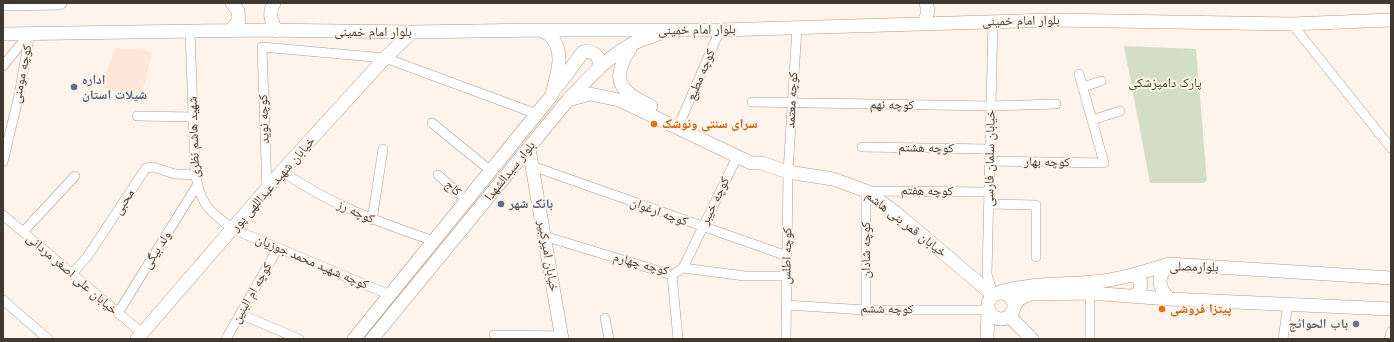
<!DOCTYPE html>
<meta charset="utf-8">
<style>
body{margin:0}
#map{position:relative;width:1394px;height:342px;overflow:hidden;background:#fef4eb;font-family:Montserrat,sans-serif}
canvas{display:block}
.frame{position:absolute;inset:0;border:4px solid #41382f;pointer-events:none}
</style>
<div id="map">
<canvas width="1394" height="342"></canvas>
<div class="frame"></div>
</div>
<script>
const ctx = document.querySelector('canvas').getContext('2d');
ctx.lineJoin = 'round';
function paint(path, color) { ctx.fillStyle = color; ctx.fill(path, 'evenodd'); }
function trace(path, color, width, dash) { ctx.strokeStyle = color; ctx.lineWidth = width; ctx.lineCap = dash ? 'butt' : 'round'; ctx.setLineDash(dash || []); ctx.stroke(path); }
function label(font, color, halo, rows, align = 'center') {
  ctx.font = font + ' Montserrat,"Noto Naskh Arabic",sans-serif'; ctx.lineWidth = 4; ctx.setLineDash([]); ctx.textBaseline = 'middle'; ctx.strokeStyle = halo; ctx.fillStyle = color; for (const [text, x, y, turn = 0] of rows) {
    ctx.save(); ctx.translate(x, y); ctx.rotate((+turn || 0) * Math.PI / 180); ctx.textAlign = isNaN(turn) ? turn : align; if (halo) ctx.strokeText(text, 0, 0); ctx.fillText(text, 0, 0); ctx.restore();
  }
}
paint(new Path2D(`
 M116 48 145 50 152 53 140 100 100 86Z`), '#fce7d8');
paint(new Path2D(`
 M1124 46 1196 49 1207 181 1203 183H1150Z`), '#d3dec9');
const street = new Path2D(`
 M993 21 987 274 993 295
 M1292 24 1391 148
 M190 30 195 168C198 201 207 210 233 229L390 295
 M3 66 29 34
 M1083 87 1101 81
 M752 102 991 106 1056 104
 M137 116 193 117
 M681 120 720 30
 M1092 120 1120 111
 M432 123 491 171
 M862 147 990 149
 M990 161 1104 163 1079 74
 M3 162 19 95 30 33
 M532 166 787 256
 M282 171C328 204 381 223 434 241
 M438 175 467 201
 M267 190 262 47 385 58 537 114
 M989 204 1036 205V257
 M3 215 142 333
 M372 220 383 149
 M23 232 75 176
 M544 236 672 275 683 268 745 276H787
 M683 268 737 157
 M72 274 87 257 146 168 153 167 175 174 195 175
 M672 275 678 339
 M1090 293V339
 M3 300 48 339
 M786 305 866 310H988
 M866 310V191L989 192
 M118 313 196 187
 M240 314 299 339
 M605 318 609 339
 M494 335 562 336
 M226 339 278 248
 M786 339 788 172 797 28
 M1283 339 1288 304
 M1389 339 1391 332`);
const secondary = new Path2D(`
 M274 3C268 14 271 20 276 31
 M3 4 60 3
 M924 24 928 11 926 3
 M231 30 239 20 238 11 232 3
 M3 34 262 30 412 32 540 30H720L1053 20 1292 24 1391 20
 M630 49C610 80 619 91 651 106
 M557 87 583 52C594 49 603 59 598 70
 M568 100 590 94 619 100 751 163H762L788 172 833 179 866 191 895 212 993 295
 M529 149 562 339
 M1000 292C1030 283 1061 285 1092 282 1119 280 1144 272 1169 264L1391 278
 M988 306a13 13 0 1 1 26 0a13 13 0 1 1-26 0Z
 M1133 296 1140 291 1141 282 1135 275
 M1169 299C1157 286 1157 277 1169 264
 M1015 305 1019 299 1031 294 1090 293 1169 299 1391 309
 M1009 316 1032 339
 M137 339 282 171 385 58 412 32
 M354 339 552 95C556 77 565 55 553 39 551 35 544 32 540 30
 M372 339 568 100C587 80 609 55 634 43 642 39 652 37 660 33
 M987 339 988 310`);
trace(street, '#b09986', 10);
trace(secondary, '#b09986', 14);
trace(street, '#fff', 9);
trace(secondary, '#fff', 13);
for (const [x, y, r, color] of [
 [74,87,4,"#5c6f8a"],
 [654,124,4,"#e8710a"],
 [501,204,4,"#5c6f8a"],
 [1162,309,4,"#e8710a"],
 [1356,324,4,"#6b7280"]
]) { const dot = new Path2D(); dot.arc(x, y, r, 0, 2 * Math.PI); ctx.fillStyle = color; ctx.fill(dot); trace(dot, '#fef4eb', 1.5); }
label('13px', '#41382f', '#fef4eb', [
 ["بلوار امام خمینی",1021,21,-1],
 ["بلوار امام خمینی",697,30,-1],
 ["بلوار امام خمینی",373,32],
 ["کوچه مومنی",22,74,-79],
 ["کوچه مطیع",701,75,-67],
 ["کوچه معتمد",792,100,-87],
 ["کوچه نهم",892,105,1],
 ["کوچه نوید",264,119,-92],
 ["شهید هاشم نظری",194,137,-92],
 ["کوچه هشتم",926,148,1],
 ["خیابان سلمان فارسی",990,158,-89],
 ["کوچه بهار",1047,162,1],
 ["بلوار سیدالشهدا",510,171,-51],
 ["خیابان شهید عبداللهی پور",273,184,-49],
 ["کاج",453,188,42],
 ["کوچه هفتم",927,191,1],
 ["کوچه خیبر",715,201,-64],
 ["محبی",124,202,-57],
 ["کوچه رز",356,212,24],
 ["کوچه ارغوان",659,212,20],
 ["خیابان قمر بنی هاشم",906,224,38],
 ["ولد بیگی",157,250,-58],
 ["کوچه شادان",866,250,-90],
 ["خیابان امیرکبیر",548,256,80],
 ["کوچه اطلس",787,256,-89],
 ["کوچه شهید محمد جوزیان",312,262,23],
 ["کوچه چهارم",641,264,15],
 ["بلوارمصلی",1194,267,1],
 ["خیابان علی اصغر مردانی",72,274,41],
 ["کوچه ام البنین",252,293,-60],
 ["کوچه ششم",887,309,1]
]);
label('bold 13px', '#4e5e75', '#fef4eb', [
 ["اداره",82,80],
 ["شیلات استان",82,95],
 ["بانک شهر",509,204]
], 'left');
label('13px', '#304419', '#fef4eb', [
 ["پارک دامپزشکی",1165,83]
]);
label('bold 13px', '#c56008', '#fef4eb', [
 ["سرای سنتی ونوشک",662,124],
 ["پیتزا فروشی",1170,309]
], 'left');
label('bold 13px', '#5b616d', '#fef4eb', [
 ["باب الحوائج",1348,324]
], 'right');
</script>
